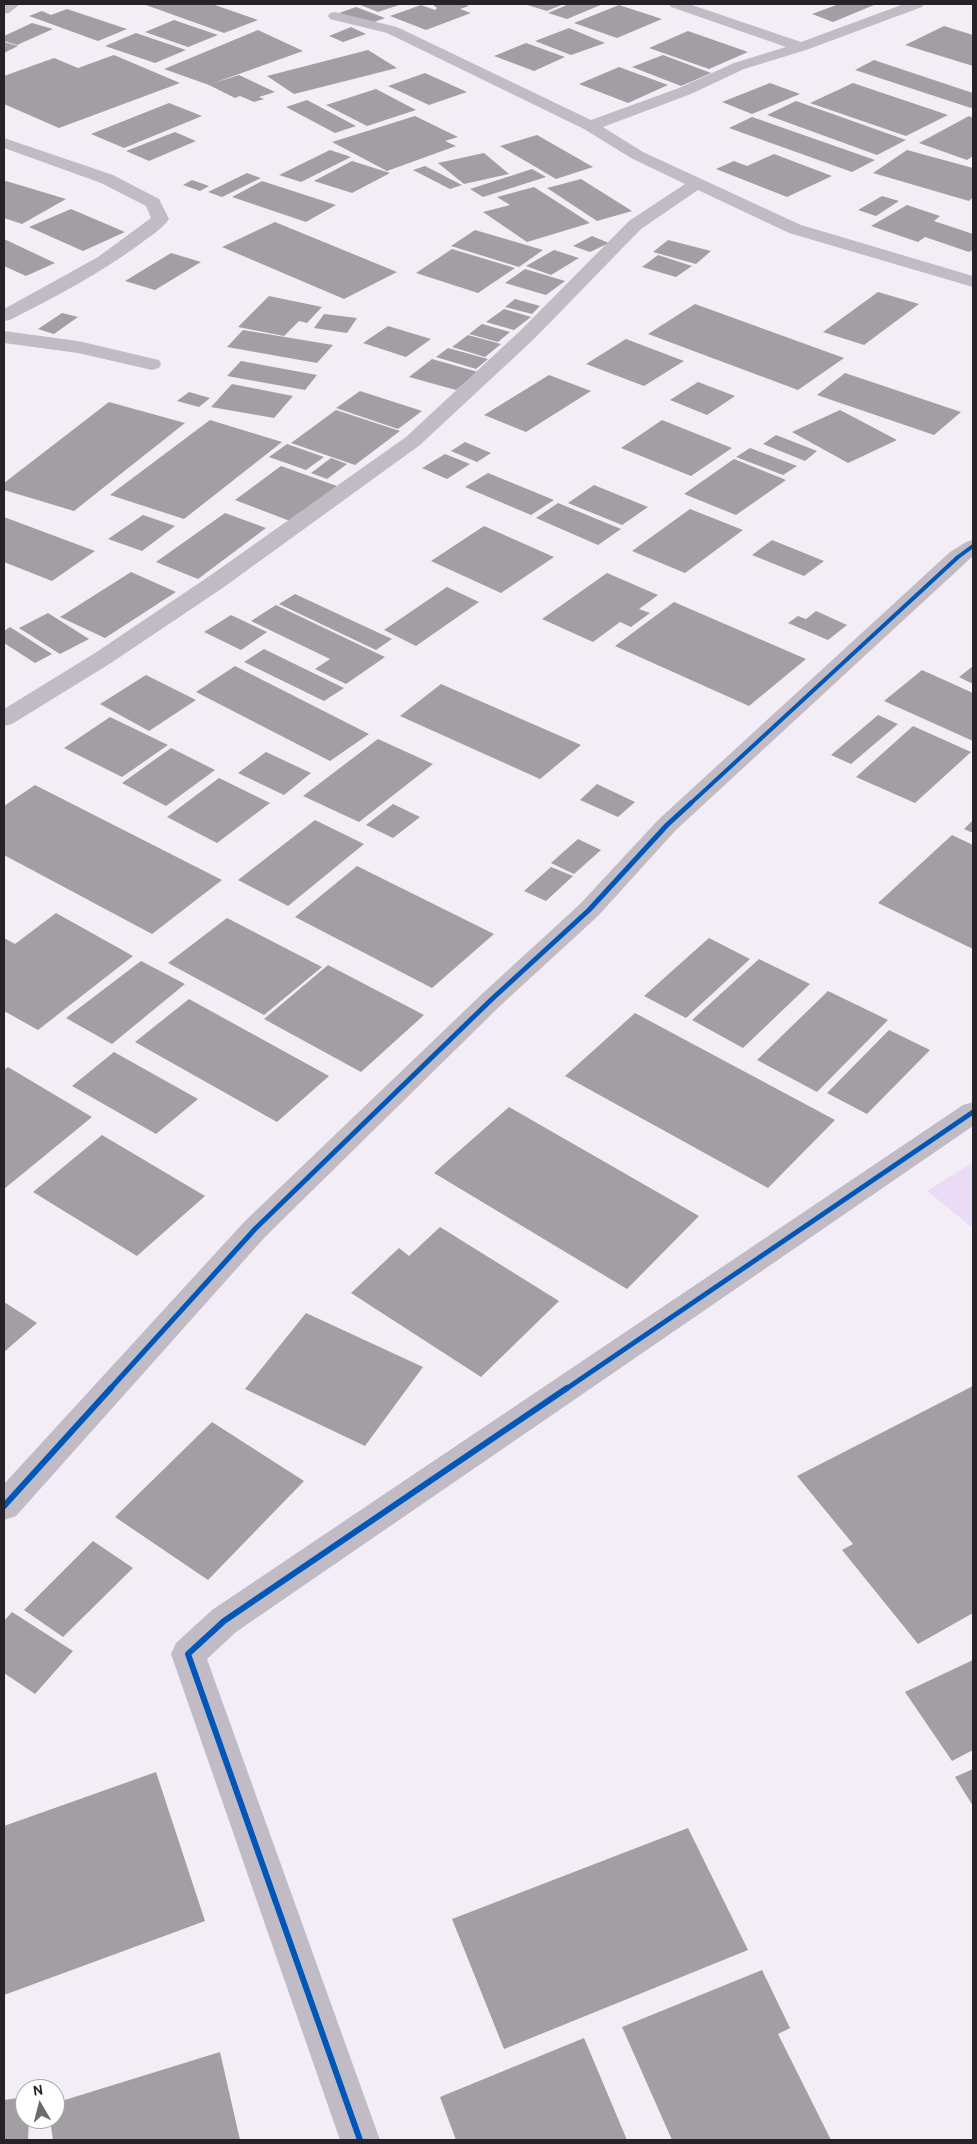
<!DOCTYPE html>
<style>
body{margin:0}
#map{position:relative;width:977px;height:2144px;overflow:hidden;background:#f3eef6;font-family:Cabin,sans-serif}
canvas{display:block}
.frame{position:absolute;inset:0;border:5px solid #262328;pointer-events:none}
.north{position:absolute;left:15px;top:2079px;width:50px;height:50px;box-sizing:border-box;background:#fff;border:1px solid #a8a7a9;border-radius:50%;rotate:352deg;font-size:14px;font-weight:700;line-height:20px;text-align:center;color:#262328}
.north::after{content:'';display:block;margin:auto;width:18px;height:22px;background:#6e6a70;clip-path:polygon(50% 0,100% 100%,50% 72%,0 100%)}
</style>
<div id="map">
<canvas width="977" height="2144"></canvas>
<div class="frame"></div>
<div class="north">N</div>
</div>
<script>
const ctx = document.querySelector('canvas').getContext('2d');
ctx.lineJoin = 'round';
function paint(path, color) { ctx.fillStyle = color; ctx.fill(path, 'evenodd'); }
function trace(path, color, width, dash) { ctx.strokeStyle = color; ctx.lineWidth = width; ctx.lineCap = dash ? 'butt' : 'round'; ctx.setLineDash(dash || []); ctx.stroke(path); }
paint(new Path2D(`
 M973 1162V1228L927 1191Z`), '#eadbf6');
paint(new Path2D(`
 M143 4H212L258 20 224 33Z
 M358 4H402L378 12Z
 M432 4H463L469 6 460 9 471 13 426 30 390 16 421 5 435 10 437 8Z
 M524 4H564L547 11Z
 M569 4H603L567 19 548 13Z
 M839 4H869L874 5 833 22 812 14Z
 M619 5 662 19 617 38 574 23Z
 M356 7 385 18 369 24 339 13Z
 M67 9 127 29 98 41 29 16 42 11 51 15Z
 M174 20 218 35 188 47 145 32Z
 M32 23 53 29 17 45 4 41V36Z
 M944 26 973 35V66L905 45Z
 M351 27 366 34 343 42 329 36Z
 M569 28 605 43 571 55 535 41Z
 M258 30 303 51 211 84 239 75 275 92 259 97 264 99 254 102 240 96 235 98 209 85 164 69Z
 M688 31 748 52 709 69 649 48Z
 M136 33 186 50 155 63 105 46Z
 M4 42 18 46 4 53Z
 M526 43 565 57 534 71 494 56Z
 M368 50 397 68 294 94 267 76Z
 M114 55 180 83 59 128 4 104V76L54 58 78 68Z
 M663 55 711 73 681 86 632 67Z
 M874 60 973 93V106L971 108 855 70Z
 M619 67 668 85 628 103 579 84Z
 M425 73 467 92 429 105 388 86Z
 M770 83 800 94 752 114 722 102Z
 M853 83 948 115 906 136 810 103Z
 M376 89 416 110 367 126 326 105Z
 M307 100 356 126 335 133 286 107Z
 M796 101 906 140 877 155 767 115Z
 M169 103 202 116 124 148 91 134Z
 M415 116 458 137 445 141 456 146 387 171 332 142Z
 M969 116 973 118V156L967 160 919 143Z
 M752 117 875 160 852 172 729 128Z
 M175 132 196 141 149 161 126 151Z
 M537 135 593 167 556 179 500 146Z
 M330 150 351 157 301 182 279 175Z
 M907 150 973 168V197L969 201 873 173Z
 M484 153 509 174 464 184 438 163Z
 M774 154 832 176 787 197 716 169 734 161 747 166Z
 M352 161 390 173 352 193 314 181Z
 M425 166 462 185 450 189 413 170Z
 M532 169 546 177 483 197 470 189Z
 M247 173 261 178 222 197 208 192Z
 M581 179 632 211 597 221 547 188Z
 M192 180 209 186 200 191 183 185Z
 M6 181 66 199 22 224 4 218V182Z
 M262 181 336 205 306 222 232 197Z
 M534 187 590 223 527 242 483 212 510 205 497 197Z
 M882 196 899 201 876 216 858 210Z
 M907 205 940 216 934 221 973 234V250L969 252 925 237 918 242 871 226Z
 M71 209 125 232 83 251 29 227Z
 M275 222 397 272 344 299 222 247Z
 M475 230 543 250 519 267 451 246Z
 M592 236 609 243 590 252 573 246Z
 M4 239 55 263 26 276 4 266Z
 M668 240 711 251 696 264 653 252Z
 M452 249 515 268 478 293 416 273Z
 M554 250 579 258 551 275 526 266Z
 M171 253 201 262 155 290 125 281Z
 M658 255 692 266 676 277 642 267Z
 M525 269 565 281 546 295 505 283Z
 M878 292 919 304 864 345 823 332Z
 M269 296 322 307 307 323 299 321 284 336 238 327Z
 M515 299 540 306 532 314 505 307Z
 M695 304 844 358 798 390 648 334Z
 M504 309 531 317 514 330 486 322Z
 M62 313 78 317 54 334 38 329Z
 M324 314 357 318 347 333 314 328Z
 M482 324 510 332 498 342 469 334Z
 M388 326 431 339 406 357 363 343Z
 M243 330 333 345 317 363 227 347Z
 M468 335 501 344 485 357 452 347Z
 M626 339 684 361 644 386 586 364Z
 M448 348 488 359 476 369 436 357Z
 M432 359 478 372 456 390 409 377Z
 M241 361 317 375 305 390 227 376Z
 M845 373 961 412 934 435 817 395Z
 M549 375 591 391 526 432 484 415Z
 M698 382 735 396 707 415 670 400Z
 M232 384 293 396 274 418 211 407Z
 M360 391 422 411 398 429 336 408Z
 M189 392 210 398 199 407 177 401Z
 M109 402 185 423 74 511 4 490V483Z
 M336 410 400 431 355 465 291 443Z
 M840 410 897 440 848 463 792 432Z
 M210 420 282 442 184 519 110 495Z
 M662 420 732 448 691 476 621 448Z
 M776 435 817 451 805 461 763 444Z
 M465 442 491 453 477 462 451 451Z
 M287 444 324 457 306 470 269 457Z
 M750 448 797 466 783 475 736 457Z
 M445 454 470 464 447 479 422 468Z
 M331 458 347 464 327 479 311 473Z
 M734 459 786 480 736 515 684 494Z
 M281 466 337 486 290 521 235 500Z
 M488 473 554 500 531 515 465 487Z
 M594 485 648 507 622 525 568 503Z
 M558 503 621 529 598 545 536 518Z
 M690 509 743 530 685 573 632 551Z
 M225 513 266 528 198 579 156 562Z
 M143 515 175 526 142 551 108 539Z
 M4 517 95 551 52 581 4 562Z
 M484 526 554 557 501 593 431 561Z
 M772 540 824 561 804 576 752 555Z
 M131 572 176 592 105 638 60 617Z
 M607 573 658 595 639 609 650 613 631 627 620 622 593 642 542 619Z
 M447 587 479 602 416 646 384 630Z
 M295 594 392 639 376 650 279 604Z
 M674 602 806 659 749 706 615 646Z
 M276 605 385 657 346 684 315 669 330 659 251 621Z
 M816 611 847 625 828 640 788 623 798 616 806 619Z
 M48 613 89 639 60 654 19 628Z
 M231 615 267 632 241 650 204 632Z
 M10 627 52 654 35 663 4 643V631Z
 M264 649 344 688 324 701 244 662Z
 M235 666 369 734 330 761 196 692Z
 M973 666V684L959 677Z
 M922 670 973 693V741L884 701Z
 M146 675 196 700 149 731 100 704Z
 M441 684 581 745 540 779 400 716Z
 M878 715 898 724 851 764 831 755Z
 M110 717 168 745 122 777 64 748Z
 M913 726 971 752 915 803 856 777Z
 M378 739 433 764 359 822 303 796Z
 M171 748 215 770 166 806 122 783Z
 M266 752 311 773 284 795 238 773Z
 M219 778 270 803 217 843 167 817Z
 M597 784 635 802 618 817 580 800Z
 M35 785 222 880 152 934 4 855V806Z
 M393 804 420 817 393 838 366 825Z
 M315 820 364 844 288 906 238 880Z
 M973 820V833L964 829Z
 M952 835 973 845V949L878 903Z
 M578 839 601 850 574 874 551 863Z
 M357 866 494 934 432 988 295 917Z
 M551 867 573 876 546 901 524 891Z
 M56 913 133 956 38 1030 4 1011V938L15 944Z
 M227 918 322 967 264 1015 168 963Z
 M709 938 750 959 686 1018 644 996Z
 M759 959 810 984 743 1048 692 1020Z
 M141 961 185 984 112 1044 66 1018Z
 M328 965 424 1015 361 1072 264 1019Z
 M828 991 888 1020 817 1092 757 1060Z
 M189 999 329 1076 277 1122 135 1042Z
 M635 1013 835 1120 768 1188 565 1076Z
 M889 1030 930 1050 867 1114 827 1093Z
 M114 1052 198 1099 156 1134 72 1086Z
 M8 1067 92 1117 4 1189V1070Z
 M509 1107 699 1216 627 1289 434 1173Z
 M102 1135 205 1196 137 1256 33 1192Z
 M440 1227 559 1301 481 1377 351 1293 399 1248 409 1256Z
 M4 1302 37 1323 4 1352Z
 M306 1313 423 1367 365 1446 245 1389Z
 M973 1386V1613L918 1644 842 1550 853 1544 797 1476Z
 M212 1422 304 1481 208 1580 115 1517Z
 M93 1541 133 1568 63 1637 24 1610Z
 M12 1612 73 1651 35 1694 4 1673V1621Z
 M973 1660V1750L952 1761 905 1692Z
 M973 1769V1806L955 1777Z
 M156 1772 205 1921 4 1995V1826Z
 M688 1828 748 1950 504 2049 452 1919Z
 M762 1970 790 2028 778 2034 831 2140H672L622 2027Z
 M584 2038 627 2140H456L440 2097Z
 M220 2052 240 2140H53L50 2119H55V2103Z
 M25 2097V2119H29L28 2140H4V2100Z`), '#a19ea4');
paint(new Path2D(`
 M4 4H20L9 13 4 14Z
 M669 4H689L801 42 904 4H924L922 7 806 50 744 69 691 94 603 127 643 152 801 225 973 276V287L789 233 698 190 641 229 534 339 420 445 224 587 111 663 12 724 4 726V709L95 653 208 577 406 437 520 331 629 221 685 184 631 158 584 129 387 33 330 19 328 16 330 13 335 12 397 27 591 120 679 88 734 63 786 47 671 7Z
 M4 138 113 175 159 199 169 219C162 229 149 237 140 244 99 274 55 297 10 320L4 321V309L98 257 151 218 146 206 101 183 4 148Z
 M4 331 78 341 159 360 161 364 159 368 152 370 78 353 4 343Z
 M973 540V556L676 830 598 916 501 1005 265 1237 16 1516 4 1520V1484L245 1221 483 993 580 904 658 820 950 552 966 542Z
 M973 1102V1126L236 1632 207 1659 380 2140H340L171 1654 176 1643 212 1610 963 1105Z`), '#c1bbc6');
trace(new Path2D(`
 M690 804 958 557 973 546`), '#0057b8', 4);
trace(new Path2D(`
 M110 1389 255 1229 492 999 589 910 667 825 691 803
 M566 1389 973 1112`), '#0057b8', 5);
trace(new Path2D(`
 M4 1506 111 1388
 M360 2140 188 1654 224 1621 567 1388`), '#0057b8', 6);
</script>
